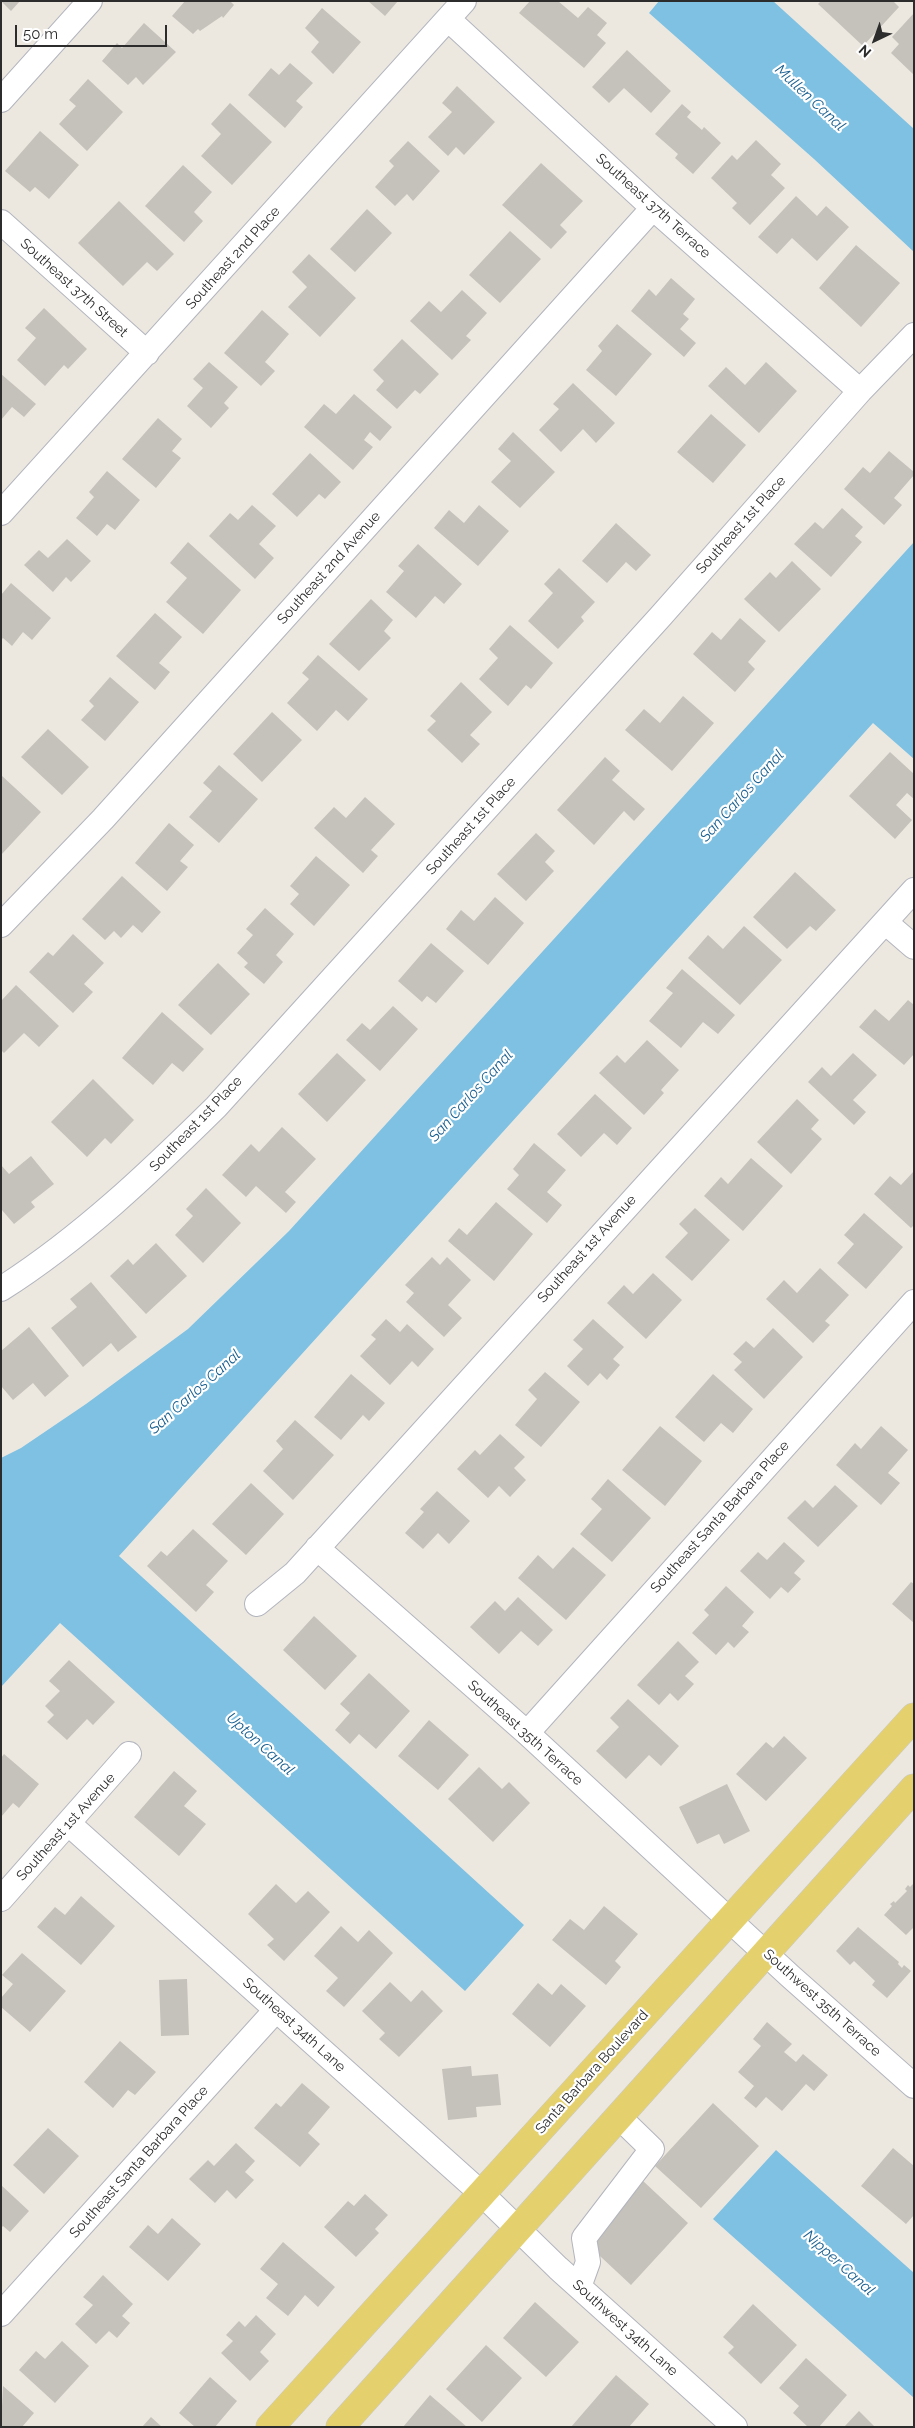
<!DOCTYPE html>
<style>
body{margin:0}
#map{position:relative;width:915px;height:2428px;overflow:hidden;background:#ece8e0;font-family:Raleway,sans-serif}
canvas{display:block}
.frame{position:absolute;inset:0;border:2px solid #2c2c2c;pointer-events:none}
.north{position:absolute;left:850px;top:15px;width:50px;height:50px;-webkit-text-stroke:4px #fff;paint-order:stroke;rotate:222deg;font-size:14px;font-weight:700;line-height:20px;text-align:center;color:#2c2c2c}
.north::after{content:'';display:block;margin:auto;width:18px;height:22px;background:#2c2c2c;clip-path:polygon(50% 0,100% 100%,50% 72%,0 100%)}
.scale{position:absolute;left:15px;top:25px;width:152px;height:22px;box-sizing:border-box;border:2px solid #2c2c2c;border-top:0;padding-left:6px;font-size:15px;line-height:18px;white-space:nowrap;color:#2c2c2c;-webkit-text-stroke:4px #fff;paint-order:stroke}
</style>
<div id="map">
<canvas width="915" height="2428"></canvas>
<div class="frame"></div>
<div class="north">N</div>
<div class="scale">50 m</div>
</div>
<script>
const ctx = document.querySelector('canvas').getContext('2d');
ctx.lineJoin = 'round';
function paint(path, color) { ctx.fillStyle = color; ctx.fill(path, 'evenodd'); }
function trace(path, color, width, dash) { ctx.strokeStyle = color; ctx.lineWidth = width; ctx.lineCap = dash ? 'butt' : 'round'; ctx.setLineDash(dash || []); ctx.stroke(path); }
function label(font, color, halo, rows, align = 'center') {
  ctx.font = font + ' Raleway,sans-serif'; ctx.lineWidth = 4.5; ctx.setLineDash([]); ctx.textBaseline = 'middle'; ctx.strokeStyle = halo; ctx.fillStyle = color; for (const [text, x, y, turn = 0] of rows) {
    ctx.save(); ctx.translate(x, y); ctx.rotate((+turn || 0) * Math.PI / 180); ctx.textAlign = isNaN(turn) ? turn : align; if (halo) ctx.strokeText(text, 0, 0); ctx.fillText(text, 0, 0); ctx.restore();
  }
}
paint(new Path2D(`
 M659 1H773L914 129V252L814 159 649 13Z
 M914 542V759L873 723 119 1556 524 1925 465 1991 60 1623 1 1687V1458L21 1448 86 1404 188 1329 289 1231Z
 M776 2150 914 2273V2398L713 2219Z`), '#7ec1e3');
paint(new Path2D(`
 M1 1H20L11 11Z
 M185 1H230L234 5 223 18 222 16 200 31 198 29 193 34 172 16Z
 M368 1H398L385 16Z
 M530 1H558L578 18 588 7 607 23 597 35 606 43 584 68 519 13Z
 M821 1H893L899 7 863 46 818 4Z
 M322 8 361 42 333 74 311 52 319 42 305 28Z
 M914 13V75L891 53 899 44 892 37Z
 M144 23 176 52 143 85 136 77 128 85 102 61 117 43 122 48Z
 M627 50 671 91 651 113 624 88 609 103 592 87Z
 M290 63 313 83 296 101 303 107 285 128 248 95 271 68 279 75Z
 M88 79 123 112 87 151 59 124 76 106 69 100Z
 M457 86 495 122 464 155 456 147 448 156 428 137 452 112 442 103Z
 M230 103 272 142 232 185 201 156 221 134 211 124Z
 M682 104 691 112 687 117 702 130 704 127 721 143 693 174 675 158 678 154 655 134Z
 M40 131 79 165 49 199 35 187 30 192 5 171Z
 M756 140 781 164 771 175 785 188 750 225 732 208 737 203 711 178 732 155 737 160Z
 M408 141 440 171 413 201 407 194 395 206 375 187 394 166 389 161Z
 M541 163 583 201 560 225 567 232 551 249 502 205Z
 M183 165 212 192 194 212 203 221 184 242 145 206Z
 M796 196 817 216 826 206 849 227 817 261 792 238 777 254 758 237Z
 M119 201 174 254 157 271 147 262 123 286 78 243Z
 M367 209 392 233 355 272 330 249Z
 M510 231 541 259 500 303 469 275Z
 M856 245 900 283 861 327 819 288Z
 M309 254 356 298 320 337 288 307 307 287 292 272Z
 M671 278 695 299 683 314 689 319 680 329 696 343 684 357 631 311 649 289 656 296Z
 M462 290 487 313 466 336 471 340 452 360 410 321 429 301 441 312Z
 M44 308 87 349 68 369 64 365 45 386 17 360 36 338 25 328Z
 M262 310 289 334 265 362 275 371 261 386 224 353Z
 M617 324 652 354 616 396 586 370 602 351 598 346Z
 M402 339 439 374 420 394 415 390 397 409 376 390 384 381 373 370Z
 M209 362 238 387 224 403 229 408 211 428 187 406 203 388 193 379Z
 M766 362 797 391 759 433 708 386 726 367 745 385Z
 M1 374 36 404 24 417 12 407 1 420Z
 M573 383 615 423 596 443 583 429 561 452 539 430 559 409 553 404Z
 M354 394 392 427 380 441 370 432 364 440 373 447 353 470 304 427 324 404 336 414Z
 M711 414 746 445 713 483 677 452Z
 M158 418 182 439 172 451 181 458 156 488 122 459Z
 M513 432 555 472 520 508 491 482 511 461 498 449Z
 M889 451 914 472V475L894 498 902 505 884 525 844 489 863 467 870 473Z
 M310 453 341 482 325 499 319 494 297 517 272 494Z
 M107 471 140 500 115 530 107 524 97 536 76 518 94 497 89 492Z
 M252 505 276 526 259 544 274 558 255 579 209 536 230 513 238 520Z
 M479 505 509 531 478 566 434 528 449 510 464 523Z
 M842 508 863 527 855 536 862 542 831 577 794 544 815 522 823 529Z
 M616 523 651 555 636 571 626 562 607 583 582 561Z
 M67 539 91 561 71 582 66 577 53 592 24 565 39 550 48 558Z
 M188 542 241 590 203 634 166 602 187 578 170 563Z
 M418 544 462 584 444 604 435 596 416 618 386 592 404 571 398 566Z
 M792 561 821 589 779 632 744 599 770 572 776 578Z
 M559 568 595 602 581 617 584 621 558 649 528 621 553 593 544 584Z
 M11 583 51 618 32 640 23 632 12 646 3 638 1 640V595Z
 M371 599 393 620 384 631 391 638 359 671 329 644Z
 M155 613 182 637 159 663 170 672 155 690 116 656Z
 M740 618 766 641 748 662 755 669 735 692 693 654 712 632 721 640Z
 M510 625 553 663 531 689 526 685 508 706 479 679 498 658 489 649Z
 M318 655 368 699 348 721 336 710 317 731 287 703 309 679 302 673Z
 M110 677 139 702 105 741 81 720 94 706 89 701Z
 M461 682 492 712 470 735 480 744 462 763 427 730 436 721 430 716Z
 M683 696 714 723 672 771 625 730 644 709 660 723Z
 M272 712 302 740 262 782 233 754Z
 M48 729 89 767 62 795 21 757Z
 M890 752 914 774V799L907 793 896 805 912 820 895 839 849 796Z
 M605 757 620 771 612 780 645 809 634 821 624 811 594 845 557 810Z
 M219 765 258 799 219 843 189 817 212 791 203 783Z
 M1 775 41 812 1 855Z
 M365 797 395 824 371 850 378 856 363 873 314 828 334 807 346 818Z
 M169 823 194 845 180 861 188 867 167 891 135 863Z
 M536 833 555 851 545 862 554 871 526 901 497 874Z
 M316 856 350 885 314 926 290 904 299 894 290 886Z
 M795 872 836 910 816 931 810 926 787 949 753 917Z
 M122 876 161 912 142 933 133 925 121 938 114 931 105 940 82 919Z
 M495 897 524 923 488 965 446 929 461 910 474 921Z
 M265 908 294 934 276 955 283 962 264 984 244 967 248 963 237 953 253 935 246 929Z
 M744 926 782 960 740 1005 688 958 708 935 723 949Z
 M73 934 104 963 84 984 93 992 73 1013 29 972 48 952 53 956Z
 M431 943 464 971 436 1003 427 996 422 1002 398 981Z
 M218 963 250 994 211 1035 178 1005Z
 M682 969 735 1015 718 1034 703 1022 681 1048 649 1021 673 993 666 988Z
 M16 985 59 1026 39 1047 24 1033 4 1053 1 1050V1001Z
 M908 1000 914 1005V1054L904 1065 859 1027 875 1009 889 1021Z
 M393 1006 418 1029 380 1071 346 1040 362 1023 370 1030Z
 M162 1012 204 1049 183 1072 172 1063 153 1085 122 1058Z
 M647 1040 679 1070 661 1090 664 1093 644 1115 599 1073 617 1055 625 1063Z
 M337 1053 366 1080 327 1122 298 1094Z
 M853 1053 877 1075 853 1100 866 1112 854 1125 808 1082 822 1067 831 1076Z
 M93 1079 134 1120 111 1144 105 1138 87 1157 51 1122Z
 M595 1094 632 1128 617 1145 604 1133 581 1157 557 1134Z
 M797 1099 819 1120 811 1129 822 1139 791 1174 757 1142Z
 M282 1127 316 1159 285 1192 296 1202 286 1213 256 1186 246 1197 222 1175 251 1144 259 1152Z
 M534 1143 566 1170 547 1192 562 1205 547 1223 507 1189 519 1175 513 1169Z
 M31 1156 54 1184 31 1202 35 1207 14 1224 1 1209V1165L9 1174Z
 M751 1158 783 1186 743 1231 704 1196 721 1177 728 1184Z
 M914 1171V1225L911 1228 874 1194 890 1176 901 1185Z
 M206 1188 241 1223 203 1263 175 1235 193 1216 186 1209Z
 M496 1202 533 1234 494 1281 448 1241 459 1228 467 1235Z
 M695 1208 730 1240 692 1281 665 1257 688 1233 679 1224Z
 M864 1213 903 1247 866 1289 837 1263 854 1244 844 1235Z
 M156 1243 187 1276 146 1314 110 1276 128 1259 133 1265Z
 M432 1257 440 1265 447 1257 471 1280 448 1305 462 1318 444 1337 406 1302 414 1293 405 1285Z
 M820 1268 849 1295 825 1321 830 1325 813 1343 766 1299 784 1280 797 1293Z
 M653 1273 682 1300 646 1339 607 1303 624 1285 633 1294Z
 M91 1282 137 1337 118 1352 111 1343 83 1367 51 1328 77 1307 70 1299Z
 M386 1319 400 1332 407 1324 434 1349 418 1367 412 1361 390 1385 360 1356 376 1339 371 1335Z
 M593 1319 624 1347 613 1359 620 1365 607 1380 600 1373 588 1386 567 1366 583 1349 573 1340Z
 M29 1327 69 1376 45 1397 33 1383 13 1400 1 1386V1351Z
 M773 1328 803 1357 764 1399 734 1370 742 1362 733 1354 746 1341 754 1348Z
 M545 1372 580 1402 541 1447 515 1425 537 1399 528 1390Z
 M351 1374 385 1403 369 1421 363 1415 341 1440 314 1417Z
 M713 1374 753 1409 733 1433 721 1423 704 1442 675 1417Z
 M295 1420 334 1455 293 1500 263 1471 283 1449 276 1441Z
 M660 1426 702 1461 665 1506 622 1470Z
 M881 1426 908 1450 888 1473 900 1483 881 1505 836 1465 855 1443 861 1449Z
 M500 1434 525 1457 514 1468 526 1480 510 1497 499 1486 488 1498 457 1469 475 1450 480 1455Z
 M608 1479 651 1518 612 1562 580 1534 602 1509 591 1499Z
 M251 1483 284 1514 246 1555 212 1524Z
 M835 1485 858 1506 818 1547 787 1518 805 1500 813 1508Z
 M437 1491 470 1521 449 1544 438 1533 423 1549 405 1533 424 1512 420 1509Z
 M193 1529 228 1561 206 1585 214 1592 196 1612 147 1566 161 1551 167 1556Z
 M784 1542 805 1561 794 1573 801 1579 788 1593 781 1587 770 1599 740 1571 758 1552 767 1560Z
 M573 1547 606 1575 566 1620 518 1578 538 1555 553 1569Z
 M911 1582 914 1584V1623L892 1604Z
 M726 1586 754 1612 742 1626 749 1632 734 1648 728 1642 716 1655 692 1633 709 1615 704 1610Z
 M518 1597 553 1630 538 1646 521 1631 499 1654 470 1627 495 1601 505 1611Z
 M314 1616 357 1656 325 1690 283 1650Z
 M678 1641 699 1662 685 1676 694 1684 678 1701 670 1693 659 1705 637 1685Z
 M69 1660 115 1702 93 1725 87 1719 67 1740 47 1722 54 1715 45 1706 60 1691 49 1681Z
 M369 1673 410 1711 376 1749 359 1734 350 1744 335 1730 350 1713 340 1704Z
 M628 1699 679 1746 661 1766 649 1755 626 1779 596 1751 619 1727 610 1718Z
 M429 1720 469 1755 438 1790 398 1756Z
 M784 1736 807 1758 766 1801 736 1774 766 1742 773 1748Z
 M4 1754 39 1784 19 1808 13 1803 1 1817V1758Z
 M479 1767 502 1789 509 1782 530 1803 493 1842 448 1799Z
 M174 1771 197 1791 184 1806 206 1824 179 1856 134 1817Z
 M727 1784 750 1831 724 1844 719 1834 697 1844 679 1807Z
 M914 1883V1927L906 1935 884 1915 892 1906 890 1904 894 1901 895 1903 907 1891 905 1889 908 1885 910 1887Z
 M276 1884 296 1903 308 1891 330 1912 284 1961 267 1945 274 1939 248 1914Z
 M81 1896 115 1926 81 1965 37 1927 55 1907 65 1915Z
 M604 1906 638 1934 615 1961 621 1967 606 1985 552 1940 570 1919 584 1930Z
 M341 1926 358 1942 369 1930 393 1953 344 2007 326 1991 338 1978 314 1956Z
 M858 1927 899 1962 898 1964 902 1968 904 1965 911 1971 887 1998 872 1985 875 1981 854 1961 850 1965 836 1951Z
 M22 1953 66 1991 30 2032 1 2007V1998L13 1984 2 1975Z
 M187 1979 189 2035 161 2036 159 1980Z
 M390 1982 411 2002 422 1990 443 2011 399 2057 379 2039 385 2033 362 2011Z
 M538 1983 552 1995 561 1984 586 2006 550 2047 512 2014Z
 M767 2022 792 2044 784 2052 796 2062 803 2054 828 2075 814 2091 806 2084 782 2111 766 2097 756 2108 744 2098 754 2086 738 2072 761 2046 753 2039Z
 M120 2041 156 2072 135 2095 128 2090 113 2108 84 2082Z
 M471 2066 472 2076 498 2074 501 2105 476 2107 477 2117 448 2120 442 2069Z
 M302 2083 330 2107 308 2133 320 2144 300 2167 254 2128 276 2103 281 2107Z
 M713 2103 759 2146 701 2208 655 2166Z
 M48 2128 79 2156 44 2194 13 2165Z
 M236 2143 255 2161 245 2172 254 2180 236 2199 227 2190 215 2203 189 2179 208 2160 214 2166Z
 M893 2148 914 2166V2215L906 2224 861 2186Z
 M642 2180 688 2223 631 2285 586 2243Z
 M1 2185 29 2211 10 2232 3 2226 1 2228Z
 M365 2194 388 2215 375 2229 379 2233 356 2257 324 2227 348 2201 354 2206Z
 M172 2218 201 2244 168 2281 129 2247 148 2225 158 2234Z
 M283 2242 335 2287 318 2307 305 2295 288 2316 266 2298 278 2284 260 2269Z
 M103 2275 133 2304 122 2316 130 2323 117 2338 109 2331 96 2344 75 2324 93 2305 83 2297Z
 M535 2302 579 2342 546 2377 503 2338Z
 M753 2304 797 2345 761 2384 728 2353 734 2347 723 2337Z
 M256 2315 276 2334 260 2352 269 2361 250 2381 221 2353 233 2341 226 2335 239 2321 245 2327Z
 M62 2341 89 2366 55 2403 19 2370 36 2351 45 2359Z
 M486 2345 522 2378 482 2422 446 2389Z
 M806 2358 847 2395 819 2427H808L793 2413 799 2406 779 2388Z
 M616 2375 649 2404 629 2427H571Z
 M210 2377 237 2401 215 2427H195L179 2413Z
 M3 2386 34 2413 22 2427H1Z
 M430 2395 467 2427H403Z
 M859 2411 875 2427H844Z
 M151 2417 162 2427H142Z`), '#c5c2bb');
const minor = new Path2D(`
 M448 19 653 208 860 391
 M1 100 90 1
 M1 222 147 353
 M1 513 464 1
 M885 922 914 947
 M1 925 103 819 653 208
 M1 1289C81 1238 149 1173 216 1107L660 617 860 391 914 335
 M317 1548 527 1733 790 1976 914 2086
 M257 1604 295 1573 914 890
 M527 1733 914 1302
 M69 1824 481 2193 558 2268 735 2427
 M1 1899 129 1754
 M579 2287 588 2262 584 2238 652 2149 618 2116
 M1 2314 276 2010`);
const major = new Path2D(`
 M270 2427 914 1717
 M340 2427 914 1788`);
trace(minor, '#b3b5be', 26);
trace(major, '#c8c8c8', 29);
trace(minor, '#fff', 24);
trace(major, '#e4d16e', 28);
label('14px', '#2c2c2c', '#fff', [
 ["Southeast 37th Terrace",653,206,42],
 ["Southeast 2nd Place",233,258,-48],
 ["Southeast 37th Street",74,288,42],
 ["Southeast 1st Place",741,525,-48],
 ["Southeast 2nd Avenue",329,568,-48],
 ["Southeast 1st Place",471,826,-48],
 ["Southeast 1st Place",196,1124,-46],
 ["Southeast 1st Avenue",587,1249,-48],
 ["Southeast Santa Barbara Place",720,1517,-48],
 ["Southeast 35th Terrace",525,1733,42],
 ["Southeast 1st Avenue",66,1827,-48],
 ["Southwest 35th Terrace",822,2003,42],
 ["Southeast 34th Lane",294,2025,42],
 ["Santa Barbara Boulevard",592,2072,-48],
 ["Southeast Santa Barbara Place",139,2162,-48],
 ["Southwest 34th Lane",625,2328,42]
]);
label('italic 15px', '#1b6091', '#fff', [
 ["Mullen Canal",810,98,43],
 ["San Carlos Canal",742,796,-48],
 ["San Carlos Canal",471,1096,-48],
 ["San Carlos Canal",195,1392,-42],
 ["Upton Canal",260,1744,42],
 ["Nipper Canal",839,2263,42]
]);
</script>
